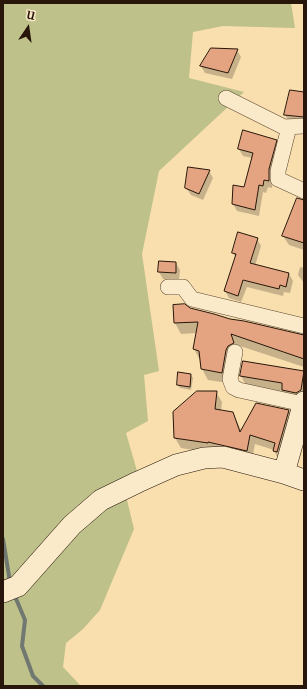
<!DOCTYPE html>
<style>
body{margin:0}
#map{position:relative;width:307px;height:689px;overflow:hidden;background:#f9deae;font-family:"IM FELL French Canon",serif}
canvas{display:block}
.frame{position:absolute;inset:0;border:4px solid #271609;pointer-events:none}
.north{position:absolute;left:8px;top:8px;width:40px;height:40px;-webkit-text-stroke:3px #fbeaca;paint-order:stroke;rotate:13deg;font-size:11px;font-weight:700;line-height:16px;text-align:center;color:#271609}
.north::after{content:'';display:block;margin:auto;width:14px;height:18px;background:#271609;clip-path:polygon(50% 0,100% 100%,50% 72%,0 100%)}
</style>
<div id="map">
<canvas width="307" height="689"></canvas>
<div class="frame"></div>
<div class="north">U</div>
</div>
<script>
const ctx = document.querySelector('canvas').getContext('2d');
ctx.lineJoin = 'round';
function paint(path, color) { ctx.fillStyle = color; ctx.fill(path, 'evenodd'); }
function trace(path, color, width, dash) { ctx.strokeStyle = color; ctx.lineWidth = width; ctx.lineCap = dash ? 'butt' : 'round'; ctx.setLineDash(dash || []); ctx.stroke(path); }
paint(new Path2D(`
 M3 3H291L295 28 223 26 193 32 189 78 244 92 159 171 142 254 159 371 144 375 148 421 126 433 137 471 126 496 134 529 100 610 83 629 66 643 63 667 79 684 80 686H3Z`), '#bec18a');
paint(new Path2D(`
 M212 49 237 50 241 57 232 79 205 73 201 66Z
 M304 93V125L290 123 285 115Z
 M276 141 280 148 273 177 272 188 268 187 266 193 263 192 259 216 237 211 233 204 245 188 252 158 243 156 239 149Z
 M209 171 213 178 203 200 191 195 186 188Z
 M304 201V250L289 245 283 236Z
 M257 239 261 246 255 266 289 274 293 281 290 293 284 292 283 296 247 287 241 302 229 298 225 291 236 258 233 253Z
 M160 262 176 263 180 270 179 280 163 279 159 272Z
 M300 267 304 268V283L298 275Z
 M174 306 189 309 230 320 304 336V367L237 345 239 355 228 383 208 380 202 369 200 360 194 349 197 333 181 334 175 323Z
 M243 362 304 372V406L248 389 241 376Z
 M191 375 193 378 191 390 180 388 178 385Z
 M216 392 222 402 221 411 233 413 242 432 289 411 294 421 279 461 274 450 255 444 252 460 181 448 175 438Z`), '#0003');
trace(new Path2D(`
 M3 539 10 582
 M14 594 25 620 22 646 33 676 43 686`), '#717871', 4);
const building = new Path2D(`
 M211 48 238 49 228 73 200 66Z
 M290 90 304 92V117L284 115Z
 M243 130 277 140 269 169V181L264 180 263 186 259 185 255 210 232 204 233 185 244 187 253 153 238 149Z
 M188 167 210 170 199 194 185 188Z
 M297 198 304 200V243L282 236Z
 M238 232 258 238 250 263 289 273 286 287 280 285 279 289 243 280 238 296 224 291 236 254 232 253Z
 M159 261 176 262V273L158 272Z
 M185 304 190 308 214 314 230 319 244 321 304 335V359L231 334 234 343 228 346 226 350 222 373 201 369 199 351 193 349 198 322 174 323 173 305Z
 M243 361 304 371 301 390 296 393 282 390V383L240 376Z
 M178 372 191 374 190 387 177 385Z
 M197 391H217L215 409 233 412 240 432 256 403 289 410 277 452 273 451 275 443 250 435 247 451 208 442V443L174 438 173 412Z`);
paint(building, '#e5a481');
trace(building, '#271609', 1);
const street = new Path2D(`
 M226 98 284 127 304 126
 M289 127 278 171V179L304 191
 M168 287H183L192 299 304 326
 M235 352 230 379 233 387 239 390 303 404`);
const secondary = new Path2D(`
 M284 473 304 402
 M3 592 18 586 72 525 101 500 138 482 176 465 204 458 223 457 284 473 304 480`);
trace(street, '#5c4832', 16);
trace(secondary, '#271609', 22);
trace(street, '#fbeaca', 15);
trace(secondary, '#fbeaca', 21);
</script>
